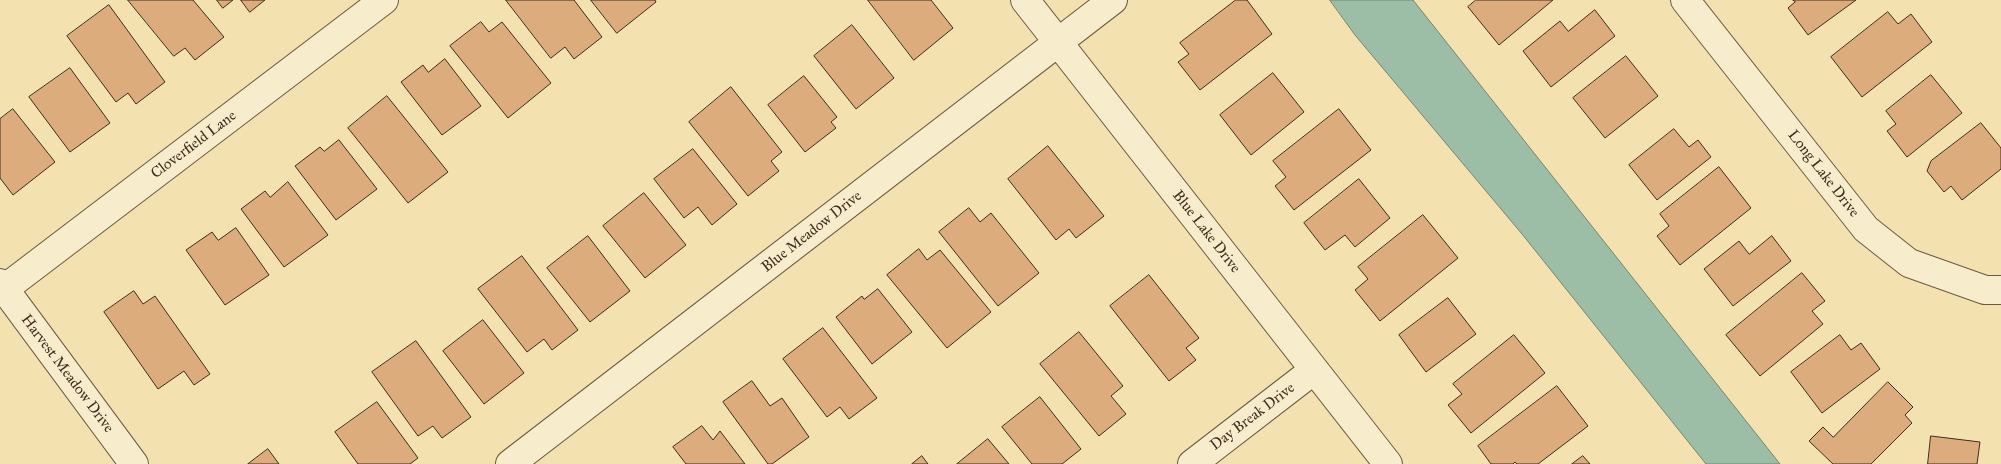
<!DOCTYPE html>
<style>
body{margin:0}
canvas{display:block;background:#f3e2af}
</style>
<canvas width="2001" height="464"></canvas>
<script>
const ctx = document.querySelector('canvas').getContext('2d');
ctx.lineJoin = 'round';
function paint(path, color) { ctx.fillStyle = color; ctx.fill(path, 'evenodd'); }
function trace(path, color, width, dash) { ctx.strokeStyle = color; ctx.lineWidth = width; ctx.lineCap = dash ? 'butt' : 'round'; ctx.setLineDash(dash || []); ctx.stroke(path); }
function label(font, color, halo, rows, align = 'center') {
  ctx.font = font + ' "IM FELL Great Primer",serif'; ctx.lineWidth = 4.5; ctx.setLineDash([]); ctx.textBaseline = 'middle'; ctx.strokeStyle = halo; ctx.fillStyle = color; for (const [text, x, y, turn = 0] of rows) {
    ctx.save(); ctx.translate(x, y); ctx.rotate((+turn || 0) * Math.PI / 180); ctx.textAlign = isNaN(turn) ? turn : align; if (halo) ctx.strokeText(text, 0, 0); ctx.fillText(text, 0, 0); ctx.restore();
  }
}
const water = new Path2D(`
 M1330 0H1413L1780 464H1706L1522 234 1355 35Z`);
paint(water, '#9cbea7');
trace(water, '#778470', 1);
const building = new Path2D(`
 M128 0H193L224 37 195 60 185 48 174 56Z
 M217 0H233L223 8Z
 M241 0H265L250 12Z
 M506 0H574L602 37 574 59 565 47 551 58Z
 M591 0H655L656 2 617 33Z
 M868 0H931L953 28 914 60Z
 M1236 0H1247L1272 34 1200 90 1178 62 1189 54 1180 43Z
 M1476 0H1553L1499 45 1468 7Z
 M1793 0H1856L1808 35 1788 8 1795 2Z
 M109 5 165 82 136 104 128 93 116 102 67 36Z
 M1595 10 1615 36 1551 87 1523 51 1560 21 1568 31Z
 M1888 12 1898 24 1911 14 1932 42 1862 97 1831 57Z
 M481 22 489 32 502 22 551 83 508 118 450 46Z
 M852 25 894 78 856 109 814 56Z
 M1626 56 1658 96 1605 138 1573 98Z
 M445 59 481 106 442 135 401 82 423 65 428 72Z
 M70 68 110 123 70 152 29 97Z
 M1273 73 1304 112 1251 155 1220 115Z
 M1931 75 1962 113 1907 157 1887 131 1896 124 1886 111Z
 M804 76 837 117 831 122 836 128 805 152 768 105Z
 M731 87 782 152 771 161 779 171 748 196 689 122Z
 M387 96 448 172 408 203 348 128Z
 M13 109 55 162 13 195 0 178V119Z
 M1339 109 1371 150 1294 210 1275 186 1286 177 1273 161Z
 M1981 123 2001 148V169L1962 200 1951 186 1944 192 1927 171 1931 161Z
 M1674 129 1689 147 1698 140 1711 157 1657 200 1629 165Z
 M339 140 377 189 336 220 295 166 320 147 324 151Z
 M1048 146 1104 216 1076 238 1069 229 1056 240 1008 179Z
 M693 149 737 204 712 225 698 207 684 218 654 179Z
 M1719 167 1751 208 1680 265 1657 236 1669 226 1660 214Z
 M1359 179 1390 218 1355 247 1345 235 1325 250 1304 223Z
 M288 182 328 235 284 267 241 209 265 191 270 197Z
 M644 193 686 245 645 278 603 226Z
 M969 208 980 222 991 213 1039 273 998 306 939 232Z
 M1423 215 1458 258 1380 321 1355 290 1368 279 1358 267Z
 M236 228 269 275 225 305 186 250 212 232 218 240Z
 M588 236 630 291 590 322 547 268Z
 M1772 236 1791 261 1733 306 1704 269 1739 241 1749 254Z
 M919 249 927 260 940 250 991 312 947 348 887 275Z
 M522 256 578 330 552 350 544 339 527 352 478 289Z
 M1802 273 1825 301 1812 311 1823 324 1760 376 1726 335Z
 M1149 275 1199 338 1186 348 1196 360 1169 381 1110 306Z
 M878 289 912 332 872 364 836 317 862 296 864 299Z
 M134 291 143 304 155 296 210 374 194 385 184 371 158 389 104 312Z
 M1448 298 1476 334 1426 372 1399 335Z
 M483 320 524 373 484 404 443 351Z
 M823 328 877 398 849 419 840 407 827 417 783 359Z
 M1079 332 1123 386 1111 396 1126 414 1099 436 1040 364Z
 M1514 335 1545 373 1471 433 1448 405 1462 394 1453 384Z
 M1840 335 1851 350 1861 343 1880 369 1822 413 1791 372Z
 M416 341 471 417 442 438 433 426 418 436 372 372Z
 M752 381 770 406 782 398 809 437 772 464H768L723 402Z
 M1888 382 1913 407 1905 415 1912 423 1871 464H1833L1809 441 1823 427 1833 437Z
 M1557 386 1588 426 1538 464H1517L1515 462 1513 464H1491L1478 446Z
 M1040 397 1081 449 1062 464H1032L1002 427Z
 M377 402 418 458 410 464H358L335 432Z
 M702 426 713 440 720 431 745 464H686L673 447Z
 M1931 436 1980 442 1977 464H1928Z
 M988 439 1009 464H957Z
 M268 449 279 464H248Z
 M922 456 928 464H912Z
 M1583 456 1590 464H1572Z`);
paint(building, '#dcac7c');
trace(building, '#3f2d1e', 1);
const minor = new Path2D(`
 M1025 0 1388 464
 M1685 0 1866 229 1909 263 1985 290H2001
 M0 283 134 464
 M4 289 384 0
 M510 464 1113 0
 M1192 464 1314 370`);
trace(minor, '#6c5a42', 30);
trace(minor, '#f7eccb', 28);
label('15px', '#3f2d1e', '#f7eccb', [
 ["Cloverfield Lane",194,145,-37],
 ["Long Lake Drive",1823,174,52],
 ["Blue Meadow Drive",812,232,-38],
 ["Blue Lake Drive",1206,232,52],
 ["Harvest Meadow Drive",67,374,53],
 ["Day Break Drive",1253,417,-37]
]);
</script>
